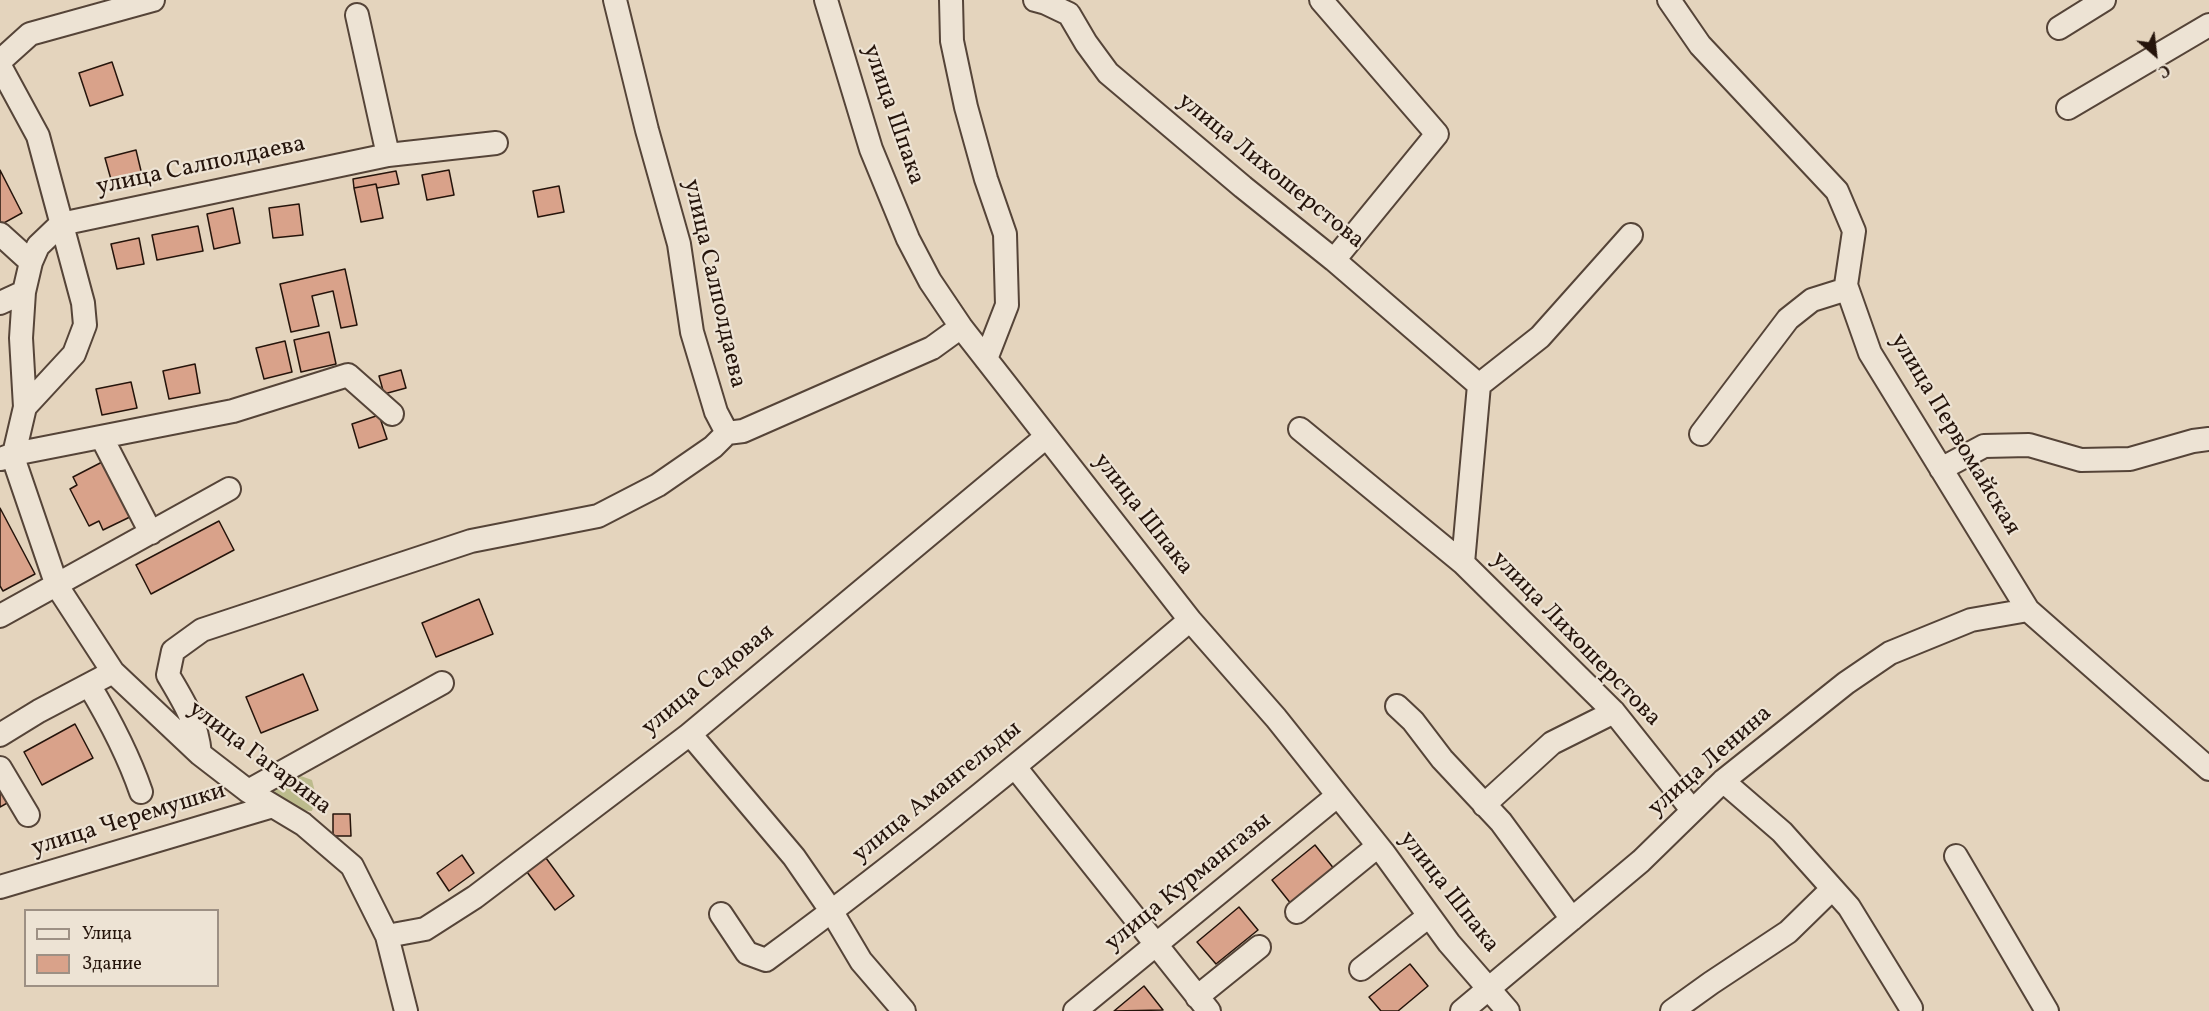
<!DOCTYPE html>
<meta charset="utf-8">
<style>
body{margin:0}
#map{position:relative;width:2209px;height:1011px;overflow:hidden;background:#e4d4bd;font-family:Vollkorn,serif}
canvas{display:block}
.legend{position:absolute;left:24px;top:909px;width:195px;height:78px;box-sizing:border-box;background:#ede3d4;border:2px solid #9d9084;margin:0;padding:8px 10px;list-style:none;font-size:18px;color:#25140b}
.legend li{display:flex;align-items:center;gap:12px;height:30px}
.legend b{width:30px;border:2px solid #9d9084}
.north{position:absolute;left:2125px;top:24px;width:60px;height:60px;-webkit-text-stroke:4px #ede3d4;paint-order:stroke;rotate:152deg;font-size:16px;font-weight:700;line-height:24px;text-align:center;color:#25140b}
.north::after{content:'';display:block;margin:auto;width:21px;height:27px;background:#25140b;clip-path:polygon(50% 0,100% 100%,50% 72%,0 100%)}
</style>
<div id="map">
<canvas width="2209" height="1011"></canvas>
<ul class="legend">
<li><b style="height:8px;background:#ede3d4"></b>Улица</li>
<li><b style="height:16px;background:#d9a28a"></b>Здание</li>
</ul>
<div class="north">С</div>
</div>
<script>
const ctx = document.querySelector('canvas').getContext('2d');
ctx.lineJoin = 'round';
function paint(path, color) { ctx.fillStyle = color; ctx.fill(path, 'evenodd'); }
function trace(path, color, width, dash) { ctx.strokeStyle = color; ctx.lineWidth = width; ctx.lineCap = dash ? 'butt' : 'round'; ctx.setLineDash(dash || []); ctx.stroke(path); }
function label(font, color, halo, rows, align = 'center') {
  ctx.font = font + ' Vollkorn,serif'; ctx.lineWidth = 4.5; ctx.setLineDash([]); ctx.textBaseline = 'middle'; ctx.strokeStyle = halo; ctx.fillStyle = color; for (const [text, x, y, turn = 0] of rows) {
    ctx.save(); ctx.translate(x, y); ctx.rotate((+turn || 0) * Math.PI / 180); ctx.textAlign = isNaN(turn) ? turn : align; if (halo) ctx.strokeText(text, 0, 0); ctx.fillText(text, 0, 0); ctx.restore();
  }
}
paint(new Path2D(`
 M298 775 312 780 316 796 312 811C290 810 282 808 272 787Z`), '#bcbb8c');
const building = new Path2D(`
 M112 62 123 95 90 106 79 73Z
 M136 150 142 175 112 183 105 158Z
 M0 170 22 213 0 225Z
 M449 170 454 195 427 200 422 175Z
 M396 171 399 184 377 188 376 184 354 188 353 179Z
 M376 184 383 218 361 222 354 188Z
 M559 186 564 212 538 217 533 191Z
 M299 204 303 235 273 238 269 208Z
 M233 208 240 243 214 249 207 214Z
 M198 226 203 251 157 260 152 235Z
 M139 238 144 264 117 269 111 244Z
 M345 269 357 325 341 328 333 291 312 296 319 326 291 332 280 284Z
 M329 332 336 364 301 372 294 340Z
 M285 341 292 372 264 379 256 348Z
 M195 364 200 393 169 399 163 371Z
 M401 370 406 388 384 394 379 376Z
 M131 382 137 408 102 415 96 389Z
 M379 415 387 439 359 448 352 424Z
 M106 460 134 515 103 530 99 521 89 526 70 489 77 485 73 477Z
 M0 508 35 574 3 591 0 586Z
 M219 521 234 550 151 594 136 565Z
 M479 599 493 634 436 657 422 623Z
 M303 674 318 710 261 733 246 697Z
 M75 724 93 758 42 785 24 752Z
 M0 786 9 802 0 807Z
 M333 814H350L351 836H333Z
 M1315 845 1335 870 1292 905 1272 880Z
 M462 855 474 873 449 891 437 873Z
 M546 858 574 896 555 910 527 872Z
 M1239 907 1258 930 1216 964 1197 942Z
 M1410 964 1428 986 1398 1011H1381L1369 997Z
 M1144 986 1163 1010 1114 1011Z`);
paint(building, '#d9a28a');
trace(building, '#25140b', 1.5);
const minor = new Path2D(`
 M615 0 647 130 679 244 692 332 716 412 727 433 743 431 932 348 961 327
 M826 0 871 149 908 239 930 281 961 327 1190 620 1276 718 1383 852 1449 943 1508 1011
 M951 0 952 41 966 107 986 179 1005 234 1007 305 986 359
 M1035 0 1046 3 1069 14 1086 43 1108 73 1243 187 1334 260 1479 385
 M1321 0 1437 134 1334 260
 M1669 0 1700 45 1837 191 1854 231 1846 285 1870 353 2028 610 2209 769
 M357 15 388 155
 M2059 28 2104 0
 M0 61 30 34 153 0
 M0 66 38 136 83 303 85 325 74 354 25 407
 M2068 108 2209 25
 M0 234 31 262
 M0 303 24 292
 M1300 429 1463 563 1614 712 1692 810
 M1701 434 1788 319 1812 300 1847 289
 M102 438 151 533
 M1 459 14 454 233 411 348 375 392 414
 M1941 469 1984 446 2029 445 2081 460 2130 459 2193 441 2209 439
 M1463 563 1479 385 1540 337 1631 235
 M0 616 229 489
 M89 685C110 720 128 754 141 792
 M1397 706 1413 721 1442 759 1501 822 1572 919
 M690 734 794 857 832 912 861 961 904 1011
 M0 735 39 711 113 672
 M200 754C197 722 184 702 168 675L173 651 202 630 471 541 598 516 658 485 713 447 727 433
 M1015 767 1209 1011
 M0 768 28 815
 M1723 781 1782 832 1849 907 1911 1008
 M248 791 442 683
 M1484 805 1552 743 1614 712
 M1956 856 2047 1011
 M0 887 273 806
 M1297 912 1378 846
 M721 914 747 953 766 960C912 853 1052 737 1190 620
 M387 936 425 929 475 897 690 734 1046 437
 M1361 969 1429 916
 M1197 997 1259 947
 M406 1011 387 936 352 866 303 824 248 791 200 754 113 672 57 586 15 463 14 454 25 407 21 338 24 292 31 262 38 246 61 224 388 155 496 143
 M1075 1011 1337 796
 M1462 1011 1641 861 1723 781 1846 683 1890 653 1971 620 2028 610
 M1672 1011 1711 983 1788 932 1832 889`);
trace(minor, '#554438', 26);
trace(minor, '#ede3d4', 22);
label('24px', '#25140b', '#ede3d4', [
 ["улица Шпака",892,115,71],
 ["улица Салполдаева",201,167,-12],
 ["улица Лихошерстова",1270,172,39],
 ["улица Салполдаева",713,284,77],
 ["улица Первомайская",1954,435,59],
 ["улица Шпака",1142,515,52],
 ["улица Лихошерстова",1575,640,46],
 ["улица Садовая",709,681,-39],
 ["улица Гагарина",259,759,37],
 ["улица Ленина",1711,762,-41],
 ["улица Амангельды",938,793,-39],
 ["улица Черемушки",129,821,-17],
 ["улица Курмангазы",1189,883,-39],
 ["улица Шпака",1448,893,52]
]);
</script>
